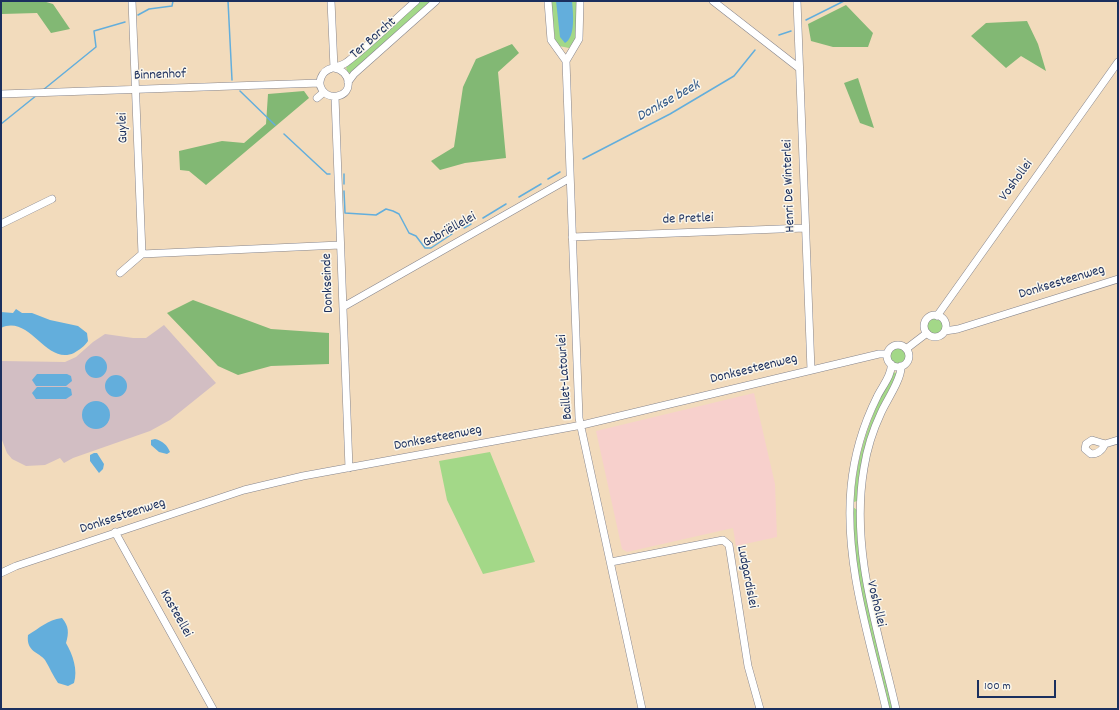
<!DOCTYPE html>
<meta charset="utf-8">
<style>
body{margin:0}
#map{position:relative;width:1119px;height:710px;overflow:hidden;background:#f2dbbc;font-family:Dekko,sans-serif}
canvas{display:block}
.frame{position:absolute;inset:0;border:2px solid #1b2f5e;pointer-events:none}
.scale{position:absolute;left:977px;top:680px;width:79px;height:18px;box-sizing:border-box;border:2px solid #1b2f5e;border-top:0;padding-left:5px;font-size:12px;line-height:14px;white-space:nowrap;color:#1b2f5e;-webkit-text-stroke:3px #fbf7ec;paint-order:stroke}
</style>
<div id="map">
<canvas width="1119" height="710"></canvas>
<div class="frame"></div>
<div class="scale">100 m</div>
</div>
<script>
const ctx = document.querySelector('canvas').getContext('2d');
ctx.lineJoin = 'round';
function paint(path, color) { ctx.fillStyle = color; ctx.fill(path, 'evenodd'); }
function trace(path, color, width, dash) { ctx.strokeStyle = color; ctx.lineWidth = width; ctx.lineCap = dash ? 'butt' : 'round'; ctx.setLineDash(dash || []); ctx.stroke(path); }
function label(font, color, halo, rows, align = 'center') {
  ctx.font = font + ' Dekko,sans-serif'; ctx.lineWidth = 3; ctx.setLineDash([]); ctx.textBaseline = 'middle'; ctx.strokeStyle = halo; ctx.fillStyle = color; for (const [text, x, y, turn = 0] of rows) {
    ctx.save(); ctx.translate(x, y); ctx.rotate((+turn || 0) * Math.PI / 180); ctx.textAlign = isNaN(turn) ? turn : align; if (halo) ctx.strokeText(text, 0, 0); ctx.fillText(text, 0, 0); ctx.restore();
  }
}
paint(new Path2D(`
 M754 393 775 484 777 537 736 546 733 528 627 552 622 549 596 431Z`), '#f7d0cc');
paint(new Path2D(`
 M164 325 216 383 170 420 150 431 73 458 64 463 60 458 45 465 26 466 12 459 7 453 2 440 1 361 65 362 76 357 93 342 105 334 133 338H146Z`), '#d2bec3');
paint(new Path2D(`
 M419 1H434L350 73 347 72 346 66Z
 M551 1H578L576 39 569 48 559 46 555 40Z
 M927 326a8 8 0 1 1 16 0a8 8 0 1 1-16 0Z
 M890 356a8 8 0 1 1 16 0a8 8 0 1 1-16 0Z
 M892 372 898 373 885 398 857 501 854 502C855 455 872 414 892 372Z
 M490 452 535 562 483 574 447 500 439 461Z
 M853 507 857 510C859 577 879 643 894 709H888L856 571 853 544Z`), '#a3d888');
paint(new Path2D(`
 M1 1H43L53 4 70 29 51 33 37 13 2 14Z
 M846 5 873 33 868 47H833L811 41 808 24Z
 M1027 21 1038 44 1046 71 1021 56 1006 68 971 36 986 23Z
 M512 44 519 53 498 72 506 158 465 163 440 170 431 161 454 147 463 87 476 59Z
 M858 78 874 128 860 123 844 83Z
 M304 91 309 98 206 185 189 171 180 170 179 151 222 141 244 143 266 124 268 94Z
 M193 300 271 329 329 333V364L271 366 238 375 218 366 167 313Z`), '#82b874');
paint(new Path2D(`
 M556 1H572C573 12 576 37 565 43L560 37Z
 M16 309 22 313H32L50 320 78 326 87 333 88 341C85 346 79 350 74 353 46 366 30 314 1 328V312L13 313Z
 M85 367a11 11 0 1 1 22 0a11 11 0 1 1-22 0Z
 M37 374H67L71 376 72 381 66 386H36L32 380Z
 M105 386a11 11 0 1 1 22 0a11 11 0 1 1-22 0Z
 M37 387H67L71 389 72 395 66 399H36L32 393Z
 M82 415a14 14 0 1 1 28 0a14 14 0 1 1-28 0Z
 M155 439C163 441 167 445 170 452L167 454 159 452 151 445V440Z
 M94 453H97L104 464 103 469 99 473 90 461V455Z
 M62 618C69 626 69 633 66 643 73 655 78 670 74 683L68 686 58 683C53 676 50 668 45 660 39 652 26 652 28 635 40 628 47 620 62 618Z`), '#63aedc');
trace(new Path2D(`
 M228 1 232 80
 M138 15 149 9 172 6 173 1
 M806 20 844 1
 M779 35 791 31
 M43 90 96 47 94 31 125 22
 M240 91 275 125
 M1 124 37 95
 M284 134 327 174H330
 M583 159 670 114 734 76 755 50
 M344 174V184
 M548 179 560 172
 M344 191 345 213 376 215 386 209 393 211 399 214 409 233 416 236 425 248H431L452 234
 M519 197 541 184
 M483 218 506 204
 M464 228 471 224`), '#63aedc', 1.5);
const minor = new Path2D(`
 M132 1 142 254
 M331 1 334 68
 M548 1 551 40 566 61
 M580 1 579 39 566 61 579 418 642 709
 M713 1 799 68
 M797 1 811 370
 M334 68C351 70 354 94 337 96 324 98 315 85 323 74 328 66 340 68 347 62 371 44 393 21 416 1
 M348 82 354 74 436 1
 M1 94 320 83
 M335 97 349 468
 M317 98 324 92
 M1 224 52 199
 M572 237 805 228
 M142 254 340 245
 M120 273 142 254
 M343 307 570 178
 M924 326a11 11 0 1 1 22 0a11 11 0 1 1-22 0Z
 M937 316 1118 62
 M945 331 958 329 1118 279
 M887 356a11 11 0 1 1 22 0a11 11 0 1 1-22 0Z
 M906 349 927 333
 M1105 444C1102 451 1098 454 1091 454L1085 449 1086 444 1092 440 1105 444 1118 440
 M115 532 213 709
 M611 562 723 540 729 545 748 666 760 709
 M1 573 16 566 244 490 303 476 582 425 879 354H887
 M886 709C869 637 844 562 851 487 854 456 863 425 877 397 881 388 893 374 891 364
 M896 709C878 630 850 550 864 468 867 449 873 430 881 413 886 401 902 379 901 366`);
trace(minor, '#86858d', 8);
trace(minor, '#fff', 7);
label('14px', '#1b2f5e', '#fbf7ec', [
 ["Ter Borcht",374,39,-41],
 ["Binnenhof",160,76,-2],
 ["Guylei",124,128,-92],
 ["Voshollei",1017,181,-54],
 ["Henri De Winterlei",790,186,-92],
 ["de Pretlei",688,220,-2],
 ["Gabriëllelei",450,231,-29],
 ["Donkseinde",329,283,-92],
 ["Donksesteenweg",1062,283,-17],
 ["Donksesteenweg",754,370,-14],
 ["Baillet-Latourlei",566,377,-94],
 ["Donksesteenweg",438,439,-11],
 ["Donksesteenweg",123,517,-18],
 ["Ludgardislei",746,577,79],
 ["Voshollei",875,604,77],
 ["Kasteellei",175,614,61]
]);
label('italic 15px', '#345b8a', '#fbf7ec', [
 ["Donkse beek",669,102,-29]
]);
</script>
